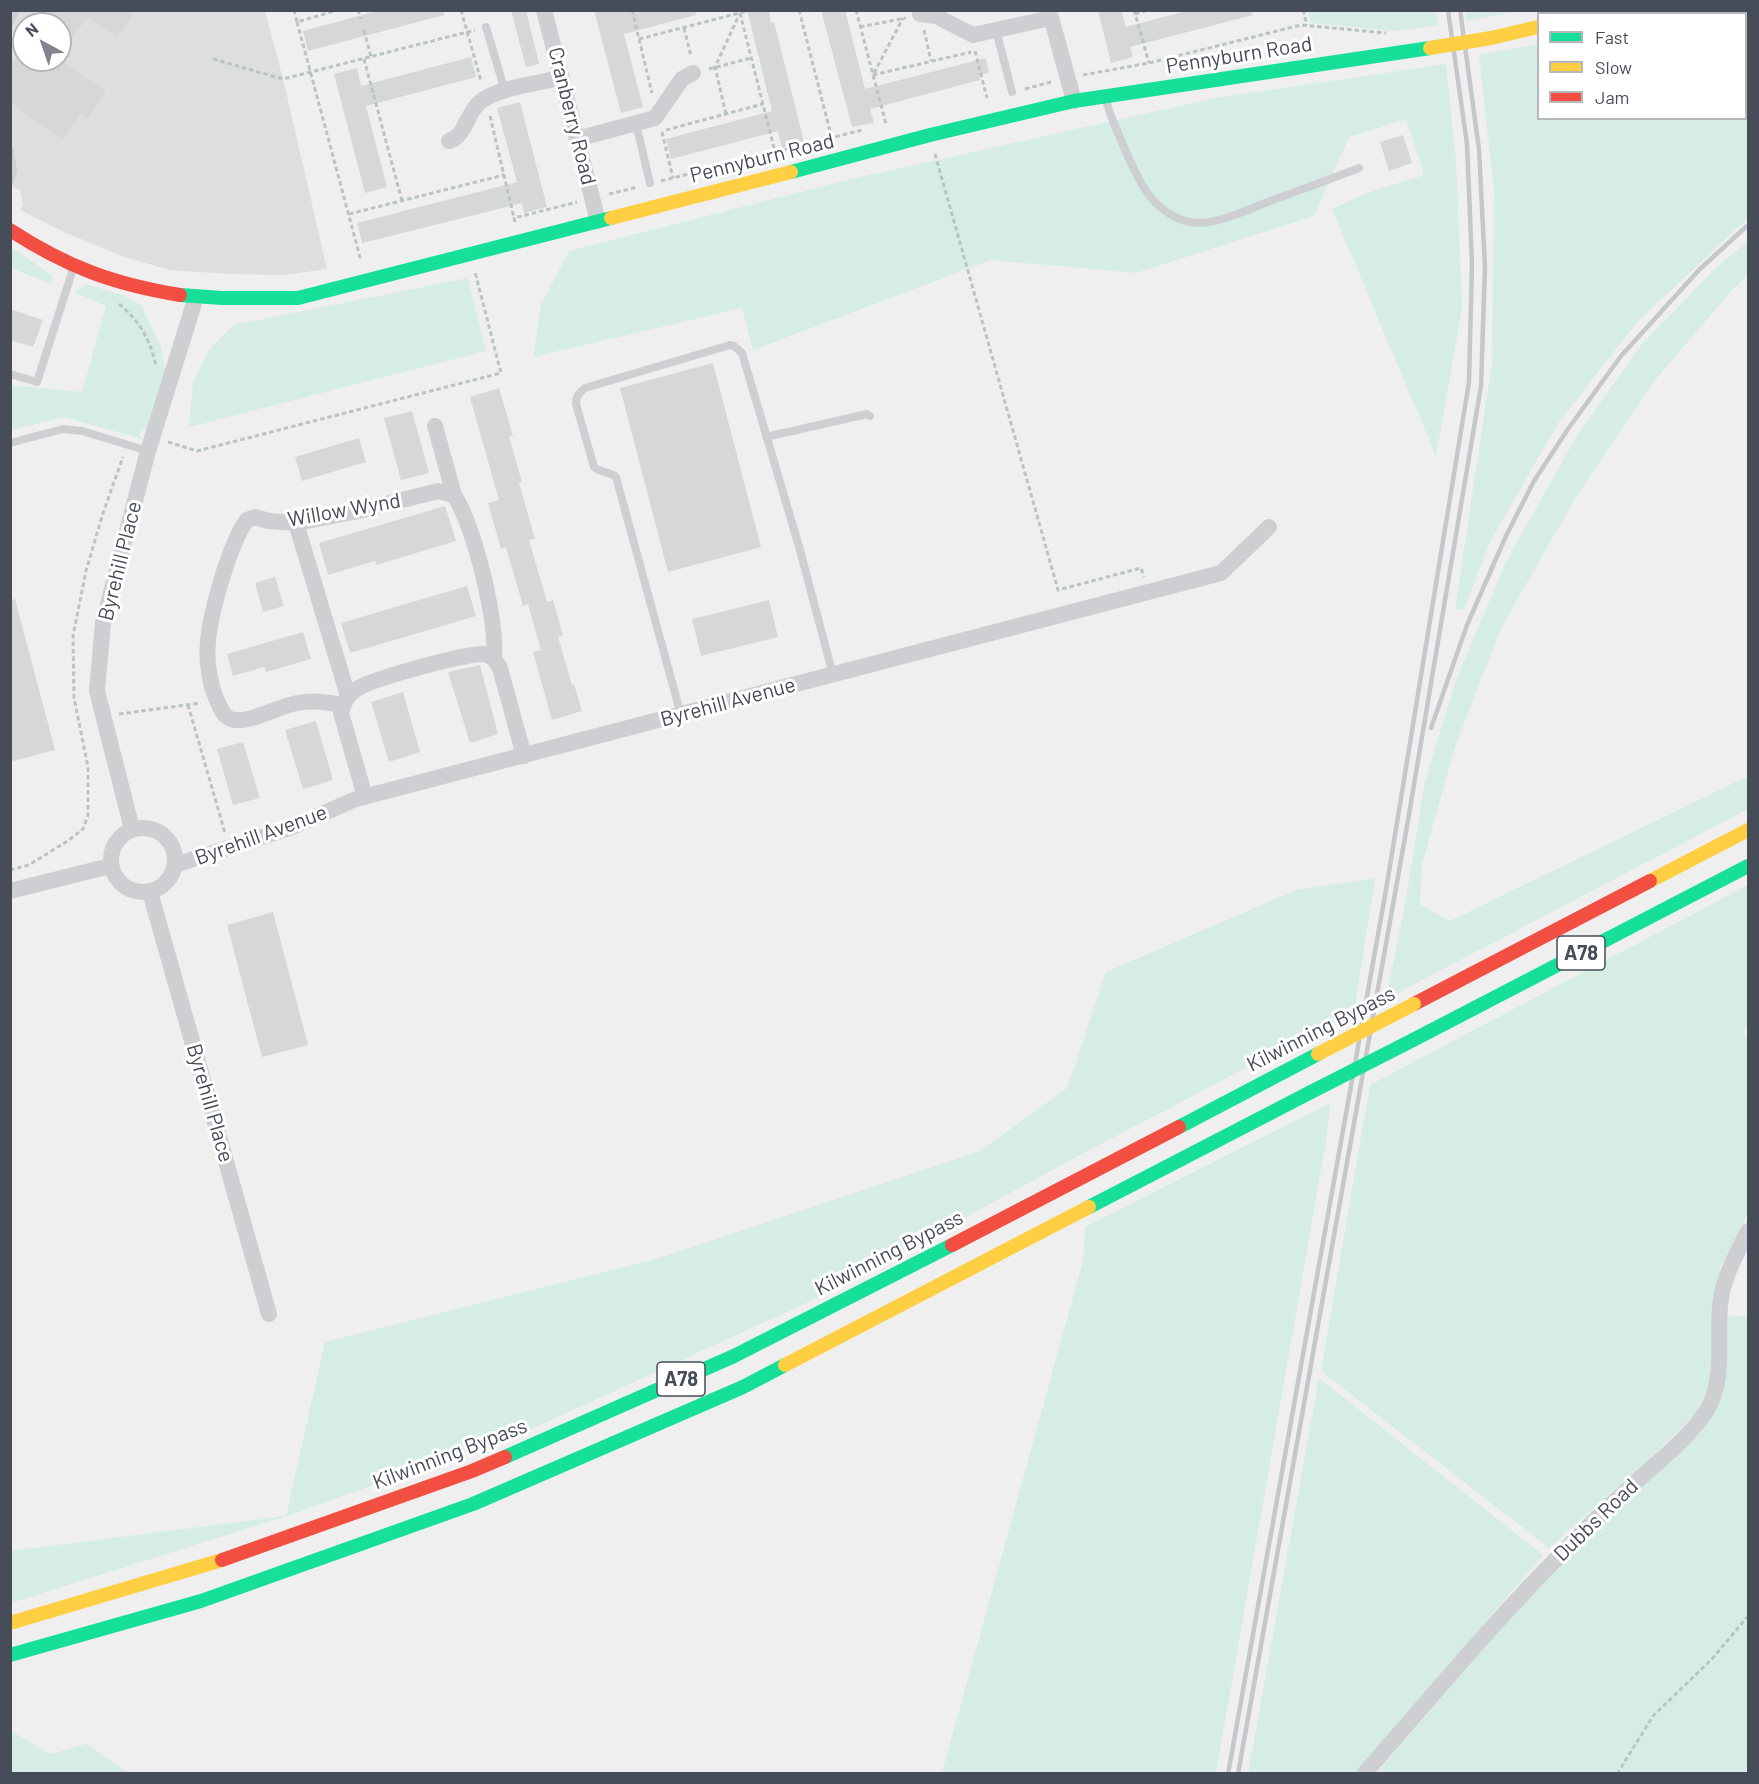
<!DOCTYPE html>
<style>
body{margin:0}
#map{position:relative;width:1759px;height:1784px;overflow:hidden;background:#efefef;font-family:Barlow,sans-serif}
canvas{display:block}
.frame{position:absolute;inset:0;border:12px solid #474c59;pointer-events:none}
.legend{position:absolute;left:1537px;top:12px;width:210px;height:108px;box-sizing:border-box;background:#fff;border:2px solid #b5b7bd;margin:0;padding:8px 10px;list-style:none;font-size:18px;color:#474c59}
.legend li{display:flex;align-items:center;gap:12px;height:30px}
.legend b{width:30px;border:2px solid #b5b7bd}
.north{position:absolute;left:12px;top:12px;width:60px;height:60px;box-sizing:border-box;background:#fff;border:2px solid #b5b7bd;border-radius:50%;rotate:320deg;font-size:16px;font-weight:700;line-height:24px;text-align:center;color:#474c59}
.north::after{content:'';display:block;margin:auto;width:21px;height:27px;background:#82858e;clip-path:polygon(50% 0,100% 100%,50% 72%,0 100%)}
</style>
<div id="map">
<canvas width="1759" height="1784"></canvas>
<div class="frame"></div>
<ul class="legend">
<li><b style="height:8px;background:#16e098"></b>Fast</li>
<li><b style="height:8px;background:#ffcf43"></b>Slow</li>
<li><b style="height:8px;background:#f24e42"></b>Jam</li>
</ul>
<div class="north">N</div>
</div>
<script>
const ctx = document.querySelector('canvas').getContext('2d');
ctx.lineJoin = 'round';
function paint(path, color) { ctx.fillStyle = color; ctx.fill(path, 'evenodd'); }
function trace(path, color, width, dash) { ctx.strokeStyle = color; ctx.lineWidth = width; ctx.lineCap = dash ? 'butt' : 'round'; ctx.setLineDash(dash || []); ctx.stroke(path); }
function label(font, color, halo, rows, align = 'center') {
  ctx.font = font + ' Barlow,sans-serif'; ctx.lineWidth = 6; ctx.setLineDash([]); ctx.textBaseline = 'middle'; ctx.strokeStyle = halo; ctx.fillStyle = color; for (const [text, x, y, turn = 0] of rows) {
    ctx.save(); ctx.translate(x, y); ctx.rotate((+turn || 0) * Math.PI / 180); ctx.textAlign = isNaN(turn) ? turn : align; if (halo) ctx.strokeText(text, 0, 0); ctx.fillText(text, 0, 0); ctx.restore();
  }
}
paint(new Path2D(`
 M10 11H265L283 79 327 269 284 275 228 274 170 270 124 257 64 232 20 210 23 204 20 191 10 185ZM24 24H60V60H24Z`), '#dddede');
paint(new Path2D(`
 M1466 10H1519V11L1467 21Z
 M1308 11H1436L1439 25 1397 31 1311 23Z
 M1639 11H1748V218L1637 322 1559 422 1491 540 1464 609 1455 610 1492 363 1494 190 1479 55 1538 44V118H1746V14L1631 13Z
 M1446 64 1456 161 1462 308 1436 456 1332 209 1367 193 1424 175 1406 119 1349 137 1314 216 1136 273 991 260 753 350 742 308 533 357 541 305 569 251 852 179 1216 98Z
 M1748 241V275L1733 289 1655 380 1576 497 1502 626 1456 744 1422 864 1420 905 1450 921 1748 776V809L1386 999 1407 894 1425 781 1456 680 1505 564 1576 437 1641 345 1718 266Z
 M11 247 53 276 51 284 11 268Z
 M468 278 486 351 189 427 193 381 209 350 234 325Z
 M87 284 127 297 141 305 161 347 165 371 148 425 139 434 142 439 64 417 11 430 10 385 82 392 106 306 74 292Z
 M1375 878 1354 1011 1082 1154 815 1299 536 1427 287 1516 11 1603 10 1551 286 1516 325 1342 659 1258 980 1151 1067 1088 1106 972 1296 890Z
 M1748 885V1026L1743 1033 1748 1037V1213L1721 1266 1713 1299 1710 1383 1696 1413 1647 1461 1549 1548 1321 1371 1370 1085Z
 M1330 1103 1327 1135 1216 1773H942L1084 1257 1085 1227Z
 M1727 1315 1748 1317V1773L1376 1774 1532 1592 1700 1433 1723 1396Z
 M1319 1378 1543 1555 1356 1773 1248 1774Z
 M11 1731 50 1754 87 1744 129 1773H11Z`), '#d5ede5');
paint(new Path2D(`
 M50 10H135L117 37 88 16 60 56V24H40Z
 M381 10H444V15L308 51 303 31Z
 M511 10H526L539 64 526 67Z
 M594 10H696V15L624 34 643 107 621 113Z
 M747 10H769L771 23 774 22 804 142 782 148 778 131 671 159 666 139 772 111Z
 M821 10H845L865 89 986 58 989 73 979 75 980 80 870 109 874 123 852 127Z
 M1098 10H1121L1126 27 1190 10H1252L1253 15 1130 47 1133 57 1111 63Z
 M471 57 476 77 366 106 387 187 365 193 334 74 357 68 361 86Z
 M14 60H60L106 92 87 119 80 114 62 139 10 102V65Z
 M520 102 547 207 524 213 522 203 362 243 357 223 517 182 497 108Z
 M1403 135 1412 163 1389 171 1380 142Z
 M10 309 43 320 33 347 10 340Z
 M713 363 761 547 668 572 620 388Z
 M499 388 513 436 509 437 522 482 519 483 535 539 529 540 547 602 553 600 563 635 558 637 572 685 574 684 582 711 552 720 533 652 541 650 528 604 523 606 506 547 501 549 488 503 499 500 470 397Z
 M412 411 429 473 401 480 384 418Z
 M359 438 366 462 302 481 295 457Z
 M445 506 456 541 376 565 375 561 328 575 319 543Z
 M275 577 284 606 263 612 255 583Z
 M467 586 476 616 350 653 341 623Z
 M15 599 55 750 10 762V600Z
 M769 600 778 637 701 656 692 619Z
 M303 632 311 659 266 672 264 667 233 676 227 654Z
 M480 665 498 734 470 743 448 672Z
 M403 692 420 752 389 762 371 702Z
 M316 721 333 780 303 789 285 730Z
 M243 742 260 798 233 805 217 749Z
 M273 912 308 1045 262 1057 227 925Z`), '#d6d7d9');
trace(new Path2D(`
 M294 10 297 22 338 10
 M358 10 361 19
 M461 10 481 81
 M632 10 652 93
 M799 10 832 139
 M856 10 886 124
 M1134 10 1149 63
 M1303 10 1307 25
 M740 13 775 152
 M1135 14 1148 10
 M297 22 361 261
 M860 27 906 18
 M684 28 691 56
 M364 30 371 57
 M924 30 931 61
 M639 39 751 10
 M975 51 987 98
 M213 59 283 79 475 30
 M364 59 402 201
 M709 69 751 58
 M874 73 903 18
 M873 75 971 52
 M1083 75 1149 63 1301 25 1386 33
 M1025 89 1051 82
 M726 114 715 67 739 15
 M490 116 514 218
 M666 130 763 104
 M662 132 673 178
 M935 154 1058 590 1141 568 1144 577
 M661 181 862 130
 M609 194 638 187
 M349 214 504 175
 M515 222 514 218 577 202
 M119 304C140 321 151 341 156 367
 M168 442 197 451 501 373 475 272
 M188 705 225 833
 M119 714 201 703
 M10 870 29 865 69 840 83 829 88 815V767L74 698 73 636 86 571 103 513 123 457
 M1617 1774 1653 1716 1712 1659 1748 1616`), '#b9c4c4', 3, [4.5, 3]);
trace(new Path2D(`
 M10 22 16 10
 M486 27 505 91
 M996 30 1012 92
 M1106 100C1110 116 1117 131 1124 147 1137 178 1152 214 1190 222 1214 227 1251 208 1273 200 1302 189 1331 179 1359 168
 M636 124 650 183
 M10 151 13 170 10 181
 M10 374 37 382 73 269
 M766 437 867 414 870 416
 M10 443 63 429 82 431 148 451
 M681 715 616 477C609 471 601 473 594 467L576 404C576 396 579 393 585 388L730 345 734 346 742 353 800 550 833 675`), '#cdcfd2', 8);
trace(new Path2D(`
 M544 10 598 221
 M1049 10 1074 101
 M920 14 936 16 973 35 1051 18
 M577 139 655 118 682 79 693 73
 M449 141C466 136 467 112 480 102 499 87 538 84 562 77
 M435 426 454 495
 M296 523 348 696
 M343 705C327 702 313 700 297 703 279 706 247 725 231 719 224 716 222 711 219 705 210 687 206 662 208 642 210 614 230 542 247 520L255 517 269 521 296 523 358 511 438 491 454 495C475 529 497 619 494 659
 M365 797 341 713C343 703 347 696 355 690 370 679 464 654 483 654 492 655 496 661 500 668L524 756
 M111 860a32 32 0 1 1 64 0a32 32 0 1 1-64 0Z
 M132 829 97 691 103 623 148 451 196 297
 M175 865 290 828 356 799 1221 573 1269 527
 M10 891 110 866
 M150 892 269 1314
 M1364 1774C1430 1699 1494 1621 1565 1550 1588 1526 1612 1503 1637 1481 1661 1459 1689 1438 1707 1410 1727 1376 1715 1335 1721 1298 1725 1274 1737 1253 1748 1231`), '#cdcfd2', 16);
trace(new Path2D(`
 M1582 14 1591 10
 M791 172 930 135 1074 101 1430 48
 M180 295 222 298H298L611 218
 M1413 1040 1748 866
 M1179 1127 1318 1054
 M1089 1207 1311 1092
 M505 1457 734 1356 952 1245
 M10 1655 201 1601 473 1504 743 1387 785 1365`), '#16e098', 14);
trace(new Path2D(`
 M1491 38 1538 27
 M611 218 791 172
 M1650 881 1748 830
 M785 1365 1089 1207
 M10 1623 222 1560`), '#ffcf43', 14);
trace(new Path2D(`
 M10 230C67 267 113 284 180 295
 M1414 1004 1650 881
 M952 1245 1179 1127
 M222 1560 472 1471 505 1457`), '#f24e42', 14);
trace(new Path2D(`
 M1431 728 1467 625 1506 536 1534 481 1568 429 1621 356 1699 270 1748 225
 M1228 1774 1386 890 1469 382 1472 263 1467 144 1448 10
 M1238 1774 1407 826 1481 386 1485 267 1479 149 1460 10`), '#c6c7ca', 4.5);
trace(new Path2D(`
 M1311 1092 1413 1040`), '#16e098', 14);
trace(new Path2D(`
 M1430 48 1491 38
 M1318 1054 1414 1004`), '#ffcf43', 14);
for (const [x, y, w] of [
 [1581,953,48],
 [681,1379,48]
]) { const box = new Path2D(); box.roundRect(x - w / 2, y - 17, w, 34, 4.5); ctx.fillStyle = '#fff'; ctx.fill(box); trace(box, '#474c59', 1.5); }
label('bold 20px', '#474c59', null, [
 ["A78",1581,953],
 ["A78",681,1379]
]);
label('21px', '#474c59', '#fff', [
 ["Pennyburn Road",1239,55,-9],
 ["Cranberry Road",572,116,76],
 ["Pennyburn Road",762,158,-14],
 ["Willow Wynd",344,510,-10],
 ["Byrehill Place",120,561,-76],
 ["Byrehill Avenue",728,702,-15],
 ["Byrehill Avenue",261,835,-20],
 ["Kilwinning Bypass",1321,1029,-27],
 ["Byrehill Place",210,1103,74],
 ["Kilwinning Bypass",889,1253,-27],
 ["Kilwinning Bypass",450,1454,-21],
 ["Dubbs Road",1596,1520,-44]
]);
</script>
